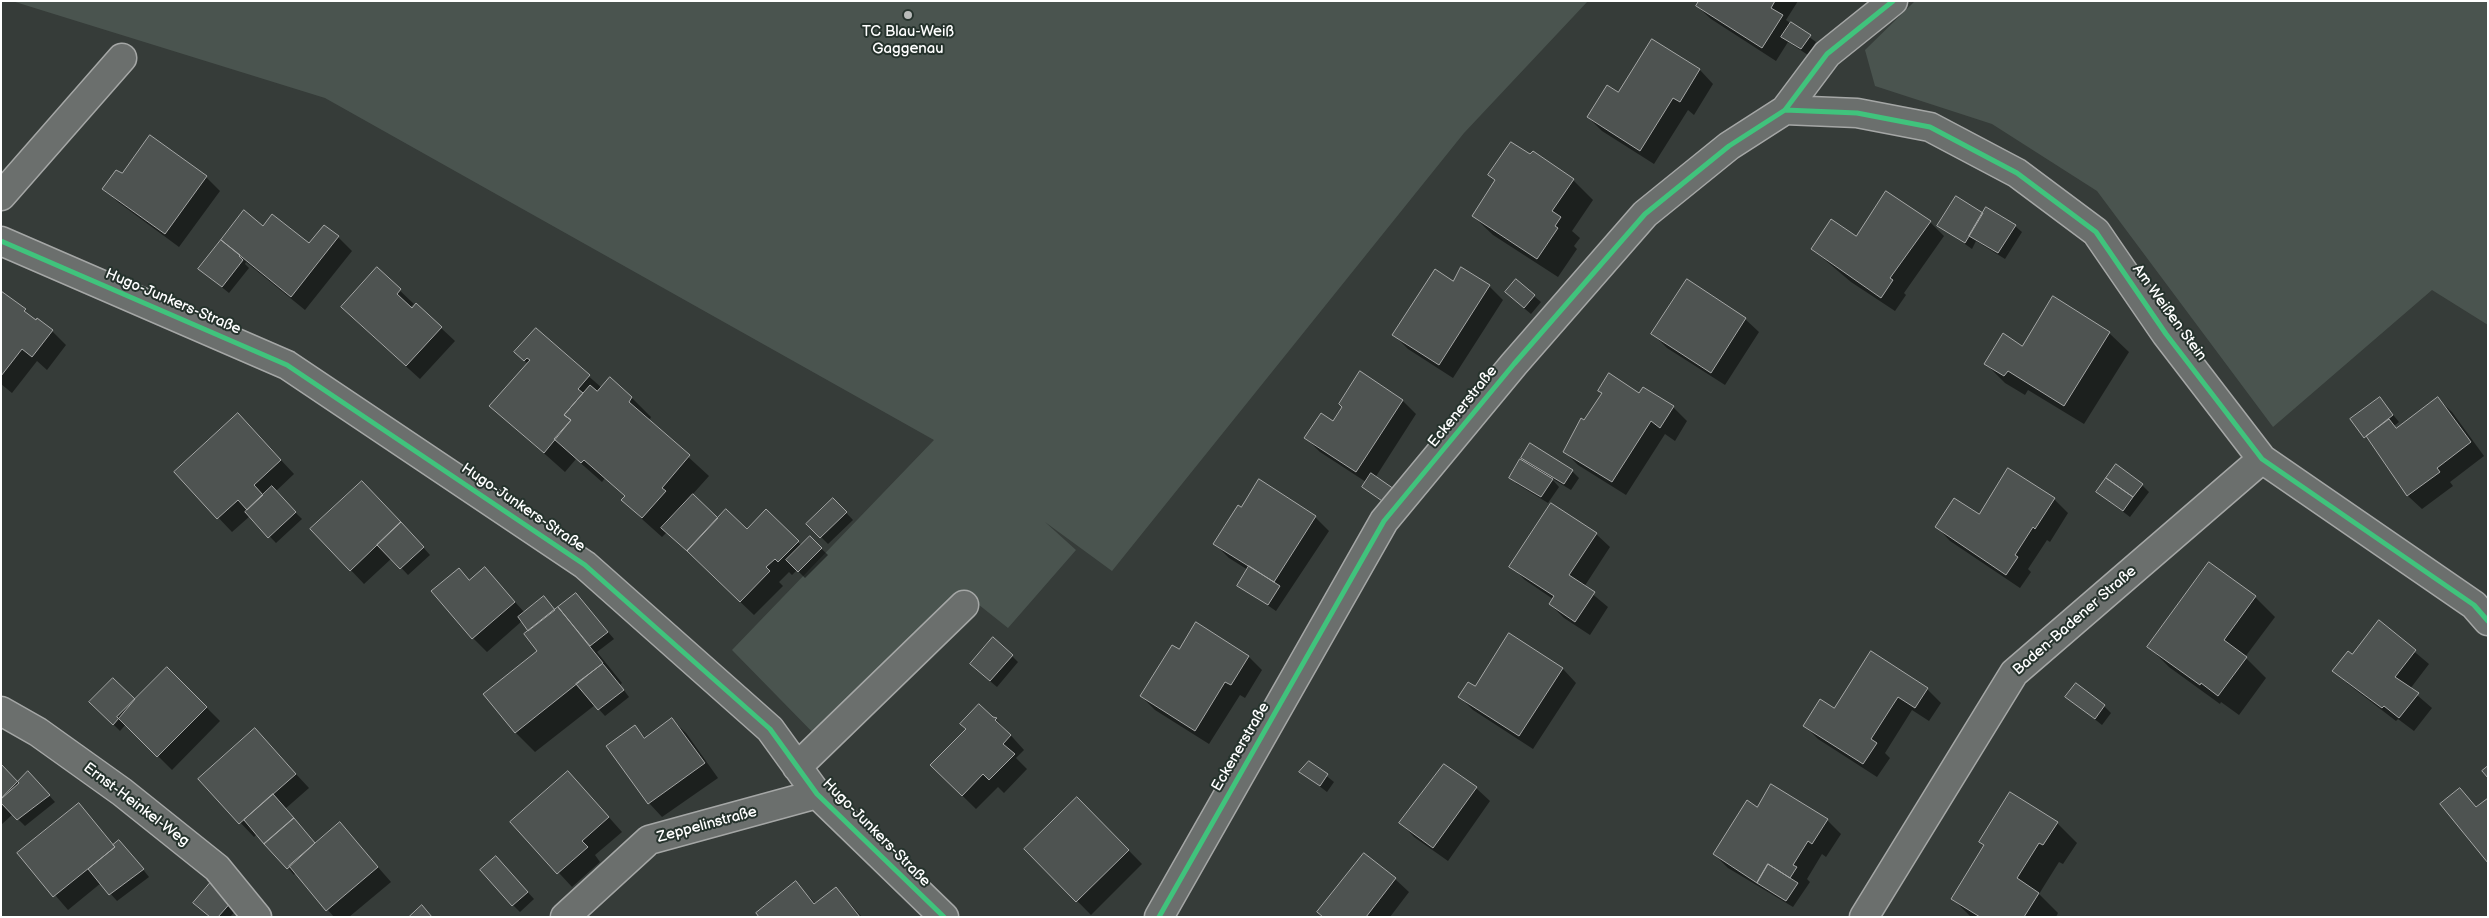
<!DOCTYPE html>
<meta charset="utf-8">
<style>
body{margin:0}
#map{position:relative;width:2489px;height:918px;overflow:hidden;background:#363c39;font-family:"Balsamiq Sans",sans-serif}
canvas{display:block}
.frame{position:absolute;inset:0;border:2px solid #fff;pointer-events:none}
</style>
<div id="map">
<canvas width="2489" height="918"></canvas>
<div class="frame"></div>
</div>
<script>
const ctx = document.querySelector('canvas').getContext('2d');
ctx.lineJoin = 'round';
function paint(path, color) { ctx.fillStyle = color; ctx.fill(path, 'evenodd'); }
function trace(path, color, width, dash) { ctx.strokeStyle = color; ctx.lineWidth = width; ctx.lineCap = dash ? 'butt' : 'round'; ctx.setLineDash(dash || []); ctx.stroke(path); }
function label(font, color, halo, rows, align = 'center') {
  ctx.font = font + ' "Balsamiq Sans",sans-serif'; ctx.lineWidth = 4; ctx.setLineDash([]); ctx.textBaseline = 'middle'; ctx.strokeStyle = halo; ctx.fillStyle = color; for (const [text, x, y, turn = 0] of rows) {
    ctx.save(); ctx.translate(x, y); ctx.rotate((+turn || 0) * Math.PI / 180); ctx.textAlign = isNaN(turn) ? turn : align; if (halo) ctx.strokeText(text, 0, 0); ctx.fillText(text, 0, 0); ctx.restore();
  }
}
paint(new Path2D(`
 M12 1H1588L1464 133 1112 571 1045 522 1076 550 1008 628 964 593 824 744 732 650 934 440 325 98Z
 M1915 1H2488V325L2432 290 2273 427 2097 191 1992 124 1875 86 1865 50Z`), '#4a544f');
paint(new Path2D(`
 M1700 1H1798L1786 20 1816 42 1808 55 1788 42 1776 61 1711 19 1697 6Z
 M1653 41 1700 70 1713 84 1694 115 1688 110 1654 164 1602 131 1588 117 1619 93Z
 M1490 175 1573 180 1593 200 1572 231 1580 238 1574 246 1577 249 1558 277 1493 235 1473 216 1496 181Z
 M206 177 220 191 179 247 118 202 104 189Z
 M1886 193 1930 222 1944 236 1904 293 1906 295 1895 311 1851 282 1812 249 1857 238Z
 M1984 215 2015 226 2022 232 2005 259 1976 241 1972 249 1938 225Z
 M263 228 310 245 338 237 352 251 305 310 246 262 245 264 249 268 229 293 199 269Z
 M377 269 414 304 410 307 441 328 455 341 420 379 356 321Z
 M1516 281 1541 302 1531 314 1513 299Z
 M1453 283 1489 286 1503 300 1453 378 1408 349 1394 335Z
 M1 292 36 321 38 320 52 331 66 345 47 370 37 361 12 393 1 384Z
 M1745 319 1759 332 1725 385 1667 348 1653 334Z
 M536 330 602 388 632 398 651 417 649 421 709 476 692 495 718 520 747 531 766 511 802 546 810 538 828 555 805 578 797 570 792 575 789 572 779 582 783 586 754 615 667 532 662 537 643 520 623 500 626 497 605 478 602 482 576 459 565 472 491 406 528 364 516 352Z
 M2109 333 2129 352 2084 424 2028 390 2025 395 2005 383 1985 363 2022 347Z
 M1361 373 1403 401 1416 414 1375 478 1392 509 1363 487 1366 482 1320 452 1306 438 1333 423Z
 M1644 389 1673 407 1687 421 1675 441 1665 434 1626 495 1578 465 1564 451 1603 394 1599 390 1639 395Z
 M2380 399 2399 422 2394 426 2397 429 2438 399 2452 412 2484 456 2450 482 2453 486 2422 509 2408 496 2372 443 2365 437Z
 M251 428 294 474 275 492 302 519 276 543 250 516 232 532 175 472Z
 M1523 458 1572 471 1579 478 1571 490 1551 478 1559 487 1548 503 1517 484 1510 477 1531 466Z
 M2142 485 2149 492 2130 517 2097 492Z
 M833 499 853 520 828 544 808 524Z
 M2054 499 2068 513 2050 542 2047 540 2028 569 2031 572 2020 588 1950 541 1937 527Z
 M1315 517 1329 531 1276 611 1238 585 1248 570 1229 558 1215 544Z
 M312 529 414 537 430 555 408 575 392 558 364 584Z
 M1596 534 1610 547 1584 587 1608 607 1590 635 1564 618 1550 604 1553 599 1525 580 1511 566Z
 M485 569 525 613 555 611 576 594 614 639 597 652 622 683 620 685 629 697 605 716 595 705 535 752 515 732 539 652 530 631 522 621 487 652 473 638 470 581Z
 M2255 597 2275 617 2245 657 2266 678 2239 715 2221 702 2220 704 2169 667 2149 647Z
 M2379 622 2429 664 2410 689 2432 708 2414 731 2398 719 2396 721 2348 684 2334 671 2353 656Z
 M1196 624 1249 657 1262 670 1245 698 1240 695 1209 744 1155 710 1141 696 1179 650Z
 M1510 634 1563 669 1576 683 1533 749 1473 710 1460 697 1475 687Z
 M1012 656 1018 662 997 687 978 671Z
 M167 668 220 721 172 770 126 724 120 731 91 702 135 701Z
 M1927 689 1941 703 1929 721 1912 710 1885 753 1890 758 1877 777 1818 739 1805 726 1835 709Z
 M2067 697 2104 706 2111 713 2102 725Z
 M979 706 996 719 1024 750 1016 758 1027 769 1004 793 998 787 976 809 931 765 967 729Z
 M672 720 686 733 718 778 662 817 649 803 634 727 646 738Z
 M255 730 309 788 285 809 316 844 340 824 391 882 349 917H334L296 873 294 875 289 869 291 866 257 834 254 837 200 780Z
 M1309 762 1334 782 1327 792 1301 772Z
 M1 764 19 783 35 780 55 802 25 826 13 814 1 825Z
 M581 786 622 832 595 855 600 862 572 887 512 822Z
 M1476 788 1490 801 1448 861 1414 837 1401 823Z
 M1077 798 1142 864 1091 915 1026 849Z
 M79 805 114 845 126 848 149 877 117 901 101 883 68 910 19 853Z
 M1757 808 1827 820 1841 834 1826 857 1822 854 1807 879 1810 882 1793 907 1728 868 1714 854Z
 M2057 823 2077 843 2063 864 2059 862 2039 894 2058 913 2056 917H1971L1952 898Z
 M502 864 534 899 520 912 513 905Z
 M1395 879 1409 892 1390 917H1324Z
 M796 883 816 904 836 888 862 917H761Z
 M232 901 239 907 230 917H210Z`), '#0007');
const building = new Path2D(`
 M1699 1H1775L1771 8 1783 15 1762 48 1696 6Z
 M1791 22 1811 35 1801 49 1781 37Z
 M1652 39 1700 69 1680 102 1673 98 1640 151 1587 117 1607 85 1618 92Z
 M150 135 207 176 165 234 102 189 116 170 122 173Z
 M1511 142 1530 154 1533 151 1574 179 1552 211 1561 217 1555 226 1558 228 1537 259 1472 216 1495 180 1488 175Z
 M1886 191 1931 221 1890 278 1893 280 1881 298 1811 249 1831 219 1856 236Z
 M1956 196 1983 213 1965 243 1937 226Z
 M1986 207 2016 225 1998 253 1969 236Z
 M244 210 263 226 272 214 309 243 324 225 339 236 291 297 221 240Z
 M221 240 240 255 239 256 243 260 222 287 198 269Z
 M377 267 401 289 397 294 412 308 416 303 442 327 406 366 341 307Z
 M1461 267 1490 285 1439 365 1392 335 1435 269 1453 281Z
 M1516 279 1535 295 1524 308 1505 292Z
 M1687 279 1746 318 1711 373 1651 334Z
 M1 291 26 309 24 311 36 320 37 318 53 330 32 357 22 349 1 376Z
 M2053 296 2110 332 2064 406 2008 371 2004 376 1984 364 2003 333 2022 346Z
 M536 328 590 375 578 389 583 393 564 415 571 420 544 453 489 406 530 360 527 358 524 361 514 352Z
 M1360 371 1403 400 1356 472 1304 438 1321 413 1333 421 1342 407 1339 404Z
 M1609 373 1639 393 1643 387 1674 406 1660 428 1651 421 1612 482 1563 452 1581 418 1584 420 1602 393 1598 391Z
 M610 377 632 397 629 402 690 455 662 488 666 491 642 518 621 500 625 496 584 460 581 463 554 439 571 420 564 415 590 385 597 391Z
 M2380 397 2393 415 2364 438 2350 419Z
 M2438 397 2471 442 2437 468 2440 472 2407 496 2366 436 2389 419 2396 428Z
 M238 413 281 460 254 485 263 495 247 510 238 500 217 519 174 472Z
 M1530 443 1573 470 1564 484 1521 458Z
 M1520 459 1553 479 1541 497 1509 478Z
 M2116 464 2143 484 2133 497 2106 478Z
 M2008 468 2055 498 2035 529 2033 527 2015 555 2018 557 2006 575 1935 527 1954 498 1979 514Z
 M1371 473 1394 489 1385 503 1362 487Z
 M2106 478 2133 497 2123 511 2096 492Z
 M1259 479 1316 516 1274 582 1213 544 1238 505 1241 507Z
 M362 481 401 522 350 571 310 529Z
 M272 486 296 512 268 538 245 512Z
 M693 494 718 518 687 551 661 528Z
 M833 498 847 512 820 538 806 524Z
 M1551 503 1597 533 1569 575 1595 592 1575 622 1549 604 1554 596 1509 567Z
 M726 509 747 529 766 509 799 541 778 562 775 559 766 567 770 571 740 602 687 551Z
 M401 522 424 547 400 569 377 545Z
 M810 536 822 548 798 572 786 560Z
 M2209 562 2256 596 2224 640 2247 657 2218 696 2201 683 2200 685 2147 647Z
 M1249 566 1280 586 1268 605 1237 586Z
 M485 567 515 602 472 639 431 591 459 568 469 580Z
 M576 593 608 632 590 646 558 607Z
 M544 596 555 610 528 631 518 617Z
 M558 607 603 663 515 733 483 694 537 651 524 634Z
 M2379 620 2416 650 2395 677 2419 693 2399 718 2384 706 2382 708 2332 671 2348 651 2352 654Z
 M1196 622 1249 656 1231 685 1225 682 1195 731 1140 696 1172 645 1179 649Z
 M1509 633 1563 668 1519 736 1458 697 1468 682 1475 686Z
 M993 637 1013 655 990 681 970 664Z
 M1871 651 1928 688 1915 708 1898 697 1871 739 1877 743 1863 764 1803 726 1820 699 1834 708Z
 M603 664 624 690 598 710 576 684Z
 M167 667 207 707 157 757 117 717Z
 M113 678 135 699 113 725 89 702Z
 M2076 683 2105 705 2095 719 2065 697Z
 M979 704 993 717 997 718 995 720 1011 735 1003 744 1015 754 989 780 983 774 962 796 930 765 966 729 960 724Z
 M672 718 705 763 648 804 606 746 635 725 644 738Z
 M255 728 296 774 239 824 198 779Z
 M1309 761 1328 774 1320 786 1299 772Z
 M1 764 19 783 1 799Z
 M1444 764 1477 787 1433 848 1399 823Z
 M2488 766V778L2482 771Z
 M28 771 50 795 17 820 1 803V799Z
 M568 771 609 817 582 841 588 847 557 874 510 822Z
 M1771 784 1828 819 1812 844 1808 841 1793 865 1797 867 1790 878 1768 864 1757 883 1713 854 1747 800 1757 807Z
 M2460 788 2476 807 2488 798V863L2440 804Z
 M2010 792 2058 822 2043 845 2039 843 2017 878 2039 893 2024 917H1980L1951 899 1984 845 1979 842Z
 M273 794 294 818 264 844 244 820Z
 M1077 797 1129 850 1076 902 1024 849Z
 M79 803 115 847 53 897 17 853Z
 M294 818 315 843 287 869 264 844Z
 M340 822 378 867 326 911 289 866Z
 M119 840 144 869 109 895 88 869 115 847 113 845Z
 M1364 853 1396 878 1366 917H1323L1317 912Z
 M496 856 528 892 512 906 480 870Z
 M1768 864 1798 883 1786 901 1757 883Z
 M796 881 814 904 836 887 860 917H759L756 913Z
 M211 882 233 900 218 917H210L193 903Z
 M422 905 432 917H409Z`);
paint(building, '#4e5351');
trace(building, '#a5a7a6', 1);
const minor = new Path2D(`
 M1785 110 1857 113 1930 127 2017 173 2096 232 2166 334 2262 459 2474 605 2488 621
 M1 196 122 58
 M1 241 287 365 585 565 770 729 817 794 944 917
 M1 711 38 732 122 792 217 868 257 917
 M797 767 964 605
 M565 917 649 840 817 794
 M1159 917 1384 521 1514 364 1645 214 1729 146 1785 110 1827 54 1893 1
 M1864 917 2014 673 2262 459`);
trace(minor, '#a5a7a6', 31);
trace(minor, '#6b6f6d', 28);
trace(new Path2D(`
 M1785 110 1857 113 1930 127 2017 173 2096 232 2166 334 2262 459 2474 605 2488 621
 M1 241 287 365 585 565 770 729 817 794 944 917
 M1159 917 1384 521 1514 364 1645 214 1729 146 1785 110 1827 54 1893 1`), '#40c37c', 5);
for (const [x, y, r, color] of [
 [908,15,5,"#b9bbba"]
]) { const dot = new Path2D(); dot.arc(x, y, r, 0, 2 * Math.PI); ctx.fillStyle = color; ctx.fill(dot); trace(dot, '#26332d', 2); }
label('15px', '#fff', '#26332d', [
 ["TC Blau-Weiß",908,32],
 ["Gaggenau",908,49]
]);
label('15px', '#fff', '#26332d', [
 ["Hugo-Junkers-Straße",173,302,23],
 ["Am Weißen Stein",2169,313,54],
 ["Eckenerstraße",1463,407,-51],
 ["Hugo-Junkers-Straße",523,508,34],
 ["Baden-Badener Straße",2075,621,-41],
 ["Eckenerstraße",1241,747,-60],
 ["Ernst-Heinkel-Weg",136,805,37],
 ["Zeppelinstraße",707,825,-15],
 ["Hugo-Junkers-Straße",876,833,45]
]);
</script>
